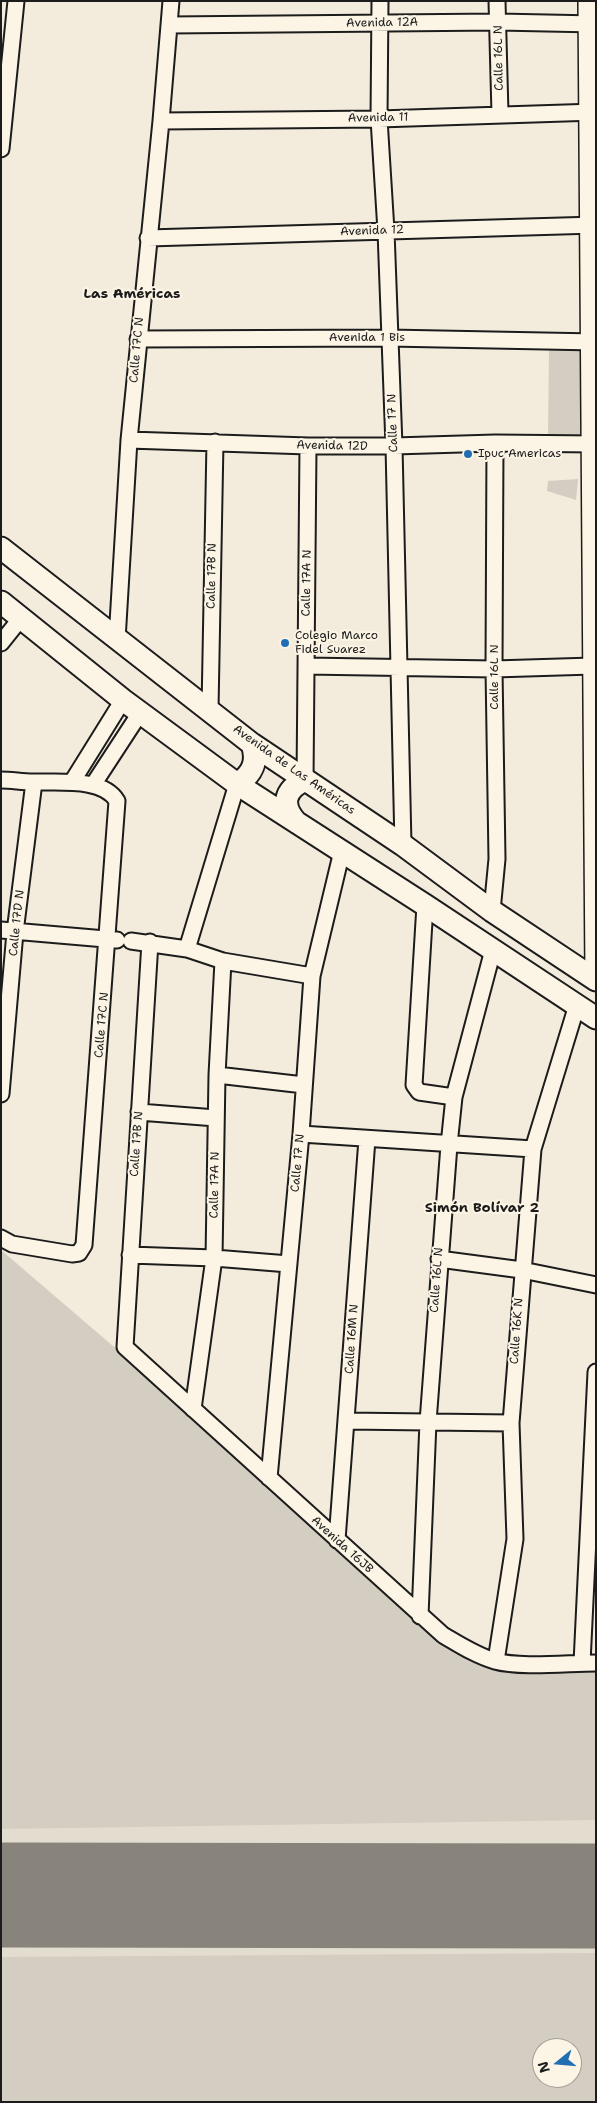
<!DOCTYPE html>
<meta charset="utf-8">
<style>
body{margin:0}
#map{position:relative;width:597px;height:2103px;overflow:hidden;background:#f3ecdd;font-family:"Shantell Sans",sans-serif}
canvas{display:block}
.frame{position:absolute;inset:0;border:2px solid #1c1c1c;pointer-events:none}
.north{position:absolute;left:532px;top:2038px;width:50px;height:50px;box-sizing:border-box;background:#fcf5e5;border:1px solid #a29e95;border-radius:50%;rotate:253deg;font-size:14px;font-weight:700;line-height:20px;text-align:center;color:#1c1c1c}
.north::after{content:'';display:block;margin:auto;width:18px;height:22px;background:#1f6fb2;clip-path:polygon(50% 0,100% 100%,50% 72%,0 100%)}
</style>
<div id="map">
<canvas width="597" height="2103"></canvas>
<div class="frame"></div>
<div class="north">N</div>
</div>
<script>
const ctx = document.querySelector('canvas').getContext('2d');
ctx.lineJoin = 'round';
function paint(path, color) { ctx.fillStyle = color; ctx.fill(path, 'evenodd'); }
function trace(path, color, width, dash) { ctx.strokeStyle = color; ctx.lineWidth = width; ctx.lineCap = dash ? 'butt' : 'round'; ctx.setLineDash(dash || []); ctx.stroke(path); }
function label(font, color, halo, rows, align = 'center') {
  ctx.font = font + ' "Shantell Sans",sans-serif'; ctx.lineWidth = 4; ctx.setLineDash([]); ctx.textBaseline = 'middle'; ctx.strokeStyle = halo; ctx.fillStyle = color; for (const [text, x, y, turn = 0] of rows) {
    ctx.save(); ctx.translate(x, y); ctx.rotate((+turn || 0) * Math.PI / 180); ctx.textAlign = isNaN(turn) ? turn : align; if (halo) ctx.strokeText(text, 0, 0); ctx.fillText(text, 0, 0); ctx.restore();
  }
}
paint(new Path2D(`
 M1 1250 357 1564 496 1664H596V2102H1ZM542 2048H572V2078H542Z`), '#e3ddcf');
paint(new Path2D(`
 M549 348 581 350 583 440 548 436Z
 M578 479 576 500 547 491 548 481Z
 M1 1250 141 1370 357 1564 496 1664H596V1820L1 1829Z
 M596 1953V2102H1V1957ZM542 2048H572V2078H542Z`), '#d3cec1');
trace(new Path2D(`
 M1 1895 596 1896`), '#88847c', 105);
const minor = new Path2D(`
 M380 1 379 119 386 231 394 446 403 845
 M497 1 500 114
 M169 25 498 22 596 24
 M161 121 379 119 596 112
 M1 149 16 1
 M148 238 596 225
 M138 339 389 338 596 342
 M129 440 308 446H394L495 443 596 444
 M117 640 129 440 161 121 171 1
 M1 643 21 618
 M306 666 494 669 593 666
 M210 709 215 442
 M1 780C12 780 22 782 33 782 57 783 103 777 117 801L84 1245 79 1253 72 1254 12 1244 1 1238
 M305 780 308 446
 M72 782 123 700
 M93 785 140 713
 M425 905 414 1085 419 1092 454 1097
 M492 911 497 859 494 669 495 443
 M1 930 117 940
 M131 941 187 949 223 961 312 976
 M150 942 125 1347 443 1635C460 1645 477 1656 495 1661 520 1668 568 1663 596 1663
 M187 949 237 784
 M217 1075 304 1085
 M1 1094 15 932 34 782
 M139 1112 216 1118
 M301 1134 533 1149
 M130 1255 214 1258 289 1264
 M439 1259 522 1270 596 1285
 M193 1409 214 1258 217 1075 223 961
 M346 1421 511 1423
 M269 1478 301 1134 312 976 342 851
 M337 1540 367 1139
 M420 1616 428 1422 449 1145 454 1097 493 950
 M496 1661 515 1539 511 1423 533 1149 577 1005
 M582 1663 596 1372`);
const tertiary = new Path2D(`
 M588 1 595 979`);
const secondary = new Path2D(`
 M1 548 252 744 403 845 492 911 596 980
 M1 602 123 700 237 784 425 905 596 1018
 M237 784C253 774 258 761 252 744
 M296 822C281 805 284 790 305 780`);
trace(minor, '#1c1c1c', 19);
trace(tertiary, '#1c1c1c', 22);
trace(secondary, '#1c1c1c', 25);
trace(minor, '#fcf5e5', 15);
trace(tertiary, '#fcf5e5', 19);
trace(secondary, '#fcf5e5', 21);
for (const [x, y, r, color] of [
 [468,454,5,"#1f6fb2"],
 [285,643,5,"#1f6fb2"]
]) { const dot = new Path2D(); dot.arc(x, y, r, 0, 2 * Math.PI); ctx.fillStyle = color; ctx.fill(dot); trace(dot, '#fcf5e5', 2); }
label('12px', '#1c1c1c', '#fcf5e5', [
 ["Avenida 12A",382,23,-1],
 ["Calle 16L N",499,58,-91],
 ["Avenida 11",378,118,-1],
 ["Avenida 12",372,231,-2],
 ["Avenida 1 Bis",367,338],
 ["Calle 17C N",137,350,-85],
 ["Calle 17 N",393,423,-92],
 ["Avenida 12D",332,446,1],
 ["Calle 17B N",212,576,-89],
 ["Calle 17A N",307,583,-89],
 ["Calle 16L N",495,677,-90],
 ["Avenida de Las Américas",294,770,35],
 ["Calle 17D N",17,923,-84],
 ["Calle 17C N",102,1025,-85],
 ["Calle 17B N",137,1144,-86],
 ["Calle 17 N",298,1163,-85],
 ["Calle 17A N",215,1185,-89],
 ["Calle 16L N",437,1280,-86],
 ["Calle 16K N",517,1331,-86],
 ["Calle 16M N",352,1339,-86],
 ["Avenida 16JB",342,1545,42]
]);
label('12px', '#1c1c1c', '#fcf5e5', [
 ["Ipuc Americas",478,454],
 ["Colegio Marco",295,636],
 ["Fidel Suarez",295,650]
], 'left');
label('bold 14px', '#1c1c1c', '#fcf5e5', [
 ["Las Américas",132,294],
 ["Simón Bolívar 2",482,1208]
]);
</script>
